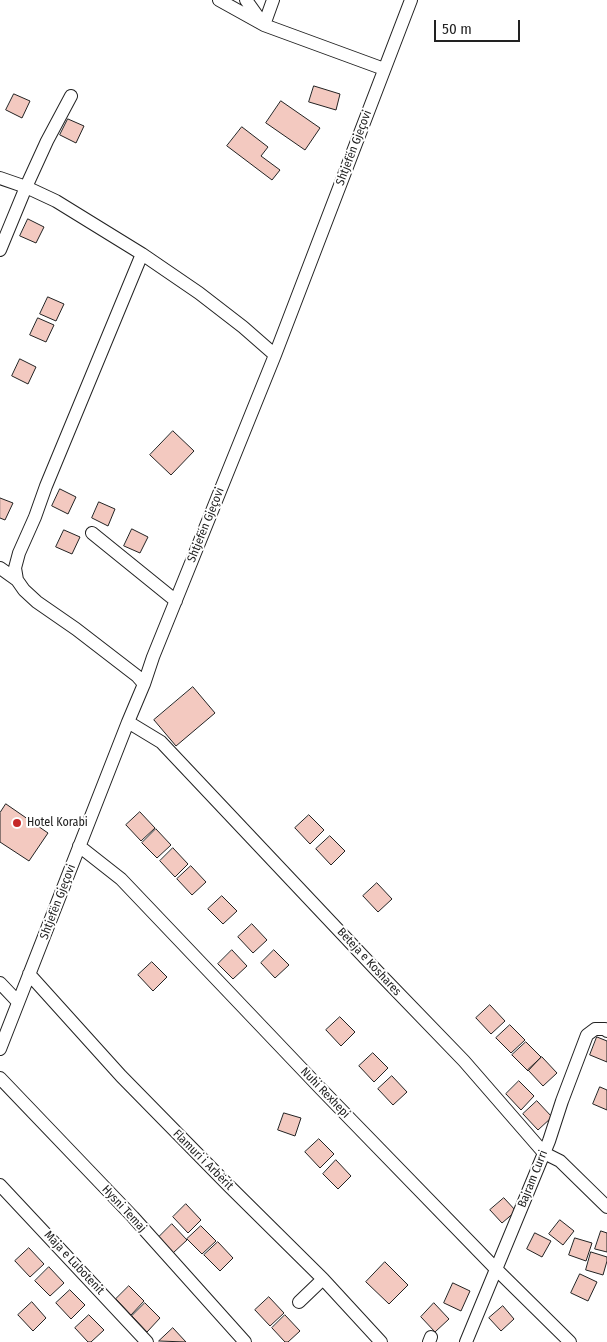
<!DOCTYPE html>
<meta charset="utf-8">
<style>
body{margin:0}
#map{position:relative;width:607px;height:1342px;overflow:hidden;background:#fff;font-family:"Fira Sans Condensed",sans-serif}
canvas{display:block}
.scale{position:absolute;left:434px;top:20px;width:86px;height:22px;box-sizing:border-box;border:2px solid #222;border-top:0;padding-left:6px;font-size:15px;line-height:18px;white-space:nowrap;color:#222;-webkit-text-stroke:4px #fff;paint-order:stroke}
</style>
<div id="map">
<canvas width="607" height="1342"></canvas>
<div class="scale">50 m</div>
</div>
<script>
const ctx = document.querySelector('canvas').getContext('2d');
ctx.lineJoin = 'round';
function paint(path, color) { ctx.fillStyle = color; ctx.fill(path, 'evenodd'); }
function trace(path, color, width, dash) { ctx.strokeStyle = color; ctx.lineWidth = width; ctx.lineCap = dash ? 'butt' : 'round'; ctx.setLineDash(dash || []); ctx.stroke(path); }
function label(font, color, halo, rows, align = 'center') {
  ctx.font = font + ' "Fira Sans Condensed",sans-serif'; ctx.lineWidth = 4; ctx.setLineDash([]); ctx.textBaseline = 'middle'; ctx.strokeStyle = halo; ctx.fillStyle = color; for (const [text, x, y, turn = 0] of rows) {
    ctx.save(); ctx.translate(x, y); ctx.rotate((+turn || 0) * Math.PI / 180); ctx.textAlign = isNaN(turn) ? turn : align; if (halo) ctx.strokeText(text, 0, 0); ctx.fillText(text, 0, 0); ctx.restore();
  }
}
const building = new Path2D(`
 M314 86 340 94 336 110 309 102Z
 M14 94 30 101 22 118 6 110Z
 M281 101 320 128 305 150 266 123Z
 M68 119 84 126 76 143 60 135Z
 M242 127 268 147 261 156 280 170 272 180 227 146Z
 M28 219 44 227 36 243 20 236Z
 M48 297 64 304 56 321 40 314Z
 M38 318 54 325 46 342 30 335Z
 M20 359 36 367 28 384 12 376Z
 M173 431 194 451 171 475 150 455Z
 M60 489 76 497 68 514 52 506Z
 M0 498 13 503 5 520 0 518Z
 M99 502 115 509 108 526 92 518Z
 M132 529 148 537 140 553 124 546Z
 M64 530 80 537 72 554 56 547Z
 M193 687 215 713 176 746 154 720Z
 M6 804 48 833 29 861 0 842V813Z
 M140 812 155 828 141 841 126 825Z
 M309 815 324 830 310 844 295 828Z
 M156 829 171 845 157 858 142 843Z
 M330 836 345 851 331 865 316 849Z
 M173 848 188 864 175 877 160 861Z
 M191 866 206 882 192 895 177 879Z
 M377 883 392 899 378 912 363 896Z
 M222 896 237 911 223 924 208 909Z
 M252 924 267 940 253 953 238 937Z
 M232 950 247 966 233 979 218 964Z
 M274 950 289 965 275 978 261 963Z
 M152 962 167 977 153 991 138 975Z
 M490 1005 505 1021 491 1034 476 1018Z
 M340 1017 355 1032 341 1046 326 1030Z
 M510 1025 525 1040 511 1053 496 1038Z
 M597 1037 607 1041V1062L590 1055Z
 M526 1042 541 1057 528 1071 512 1055Z
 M373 1053 388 1068 374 1082 359 1066Z
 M542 1057 557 1073 543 1086 528 1070Z
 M392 1076 407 1092 393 1105 378 1089Z
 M519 1081 534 1096 521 1110 506 1094Z
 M600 1087 607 1090V1110L593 1104Z
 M537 1101 552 1117 538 1130 523 1114Z
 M284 1113 301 1118 295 1136 278 1130Z
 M319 1139 334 1154 320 1168 305 1152Z
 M336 1160 351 1176 338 1189 323 1174Z
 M504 1198 516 1211 502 1223 490 1210Z
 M186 1204 201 1220 188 1233 173 1217Z
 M560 1220 574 1231 563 1245 549 1234Z
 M172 1224 187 1240 173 1253 159 1237Z
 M201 1226 216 1241 202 1254 187 1239Z
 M601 1231 607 1233V1252L595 1249Z
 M535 1233 551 1241 542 1257 527 1249Z
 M575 1238 592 1243 586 1261 569 1255Z
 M218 1242 233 1258 220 1271 204 1255Z
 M29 1248 44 1264 30 1277 15 1261Z
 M591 1252 607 1257V1261L603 1275 586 1270Z
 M385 1262 408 1285 389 1304 366 1282Z
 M49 1267 64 1283 50 1296 35 1281Z
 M580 1274 597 1282 588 1301 571 1293Z
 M453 1283 470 1291 461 1311 444 1303Z
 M129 1286 144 1301 131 1315 116 1299Z
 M70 1290 85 1305 71 1319 56 1303Z
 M269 1297 284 1313 270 1326 255 1310Z
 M32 1302 46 1318 33 1331 18 1315Z
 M145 1303 160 1318 147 1332 132 1316Z
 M434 1303 449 1319 435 1332 421 1317Z
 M503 1306 514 1319 501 1331 489 1318Z
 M89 1315 104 1330 91 1342H88L75 1328Z
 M285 1315 300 1331 288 1342H285L272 1328Z
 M173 1328 186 1342 159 1341Z`);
paint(building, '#f3c9c0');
trace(building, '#222', 1);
const minor = new Path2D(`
 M219 0 264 25 384 69
 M246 0 261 21
 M264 25 273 0
 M0 178 26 187 56 201 142 254 199 293 243 327 275 355
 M0 250 26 187 47 141 71 96
 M142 254 46 486 35 517 19 553 15 568 17 580 24 590 37 602 76 629 137 676 144 684
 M92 533 176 601
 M0 568 17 580
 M128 722 161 742 378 972 464 1061 544 1153 560 1161 607 1207
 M79 846 121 879 321 1089 496 1269 570 1342
 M29 974 121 1076 229 1186 323 1279 381 1342
 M0 983 18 1002
 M0 1049 128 722 144 684 153 657 275 355 411 0
 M0 1078 133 1217 245 1342
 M0 1185 147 1342
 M299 1302 323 1279
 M429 1342 431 1337
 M466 1342 549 1141 562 1101 587 1035 595 1029H605L607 1031`);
trace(minor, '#222', 14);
trace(minor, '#fff', 12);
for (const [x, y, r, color] of [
 [17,823,5,"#c62828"]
]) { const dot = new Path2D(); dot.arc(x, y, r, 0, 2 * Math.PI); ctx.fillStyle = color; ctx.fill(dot); trace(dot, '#fff', 2); }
label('12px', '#222', '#fff', [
 ["Shtjefën Gjeçovi",354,148,-69],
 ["Shtjefën Gjeçovi",206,525,-68],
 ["Shtjefën Gjeçovi",58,902,-69],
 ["Beteja e Koshares",369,962,47],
 ["Nuhi Rexhepi",325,1093,46],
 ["Flamuri i Arbërit",203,1160,45],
 ["Bajram Curri",533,1179,-68],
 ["Hysni Temaj",124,1209,47],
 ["Maja e Lubotenit",74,1263,47]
]);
label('12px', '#222', '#fff', [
 ["Hotel Korabi",27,823]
], 'left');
</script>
